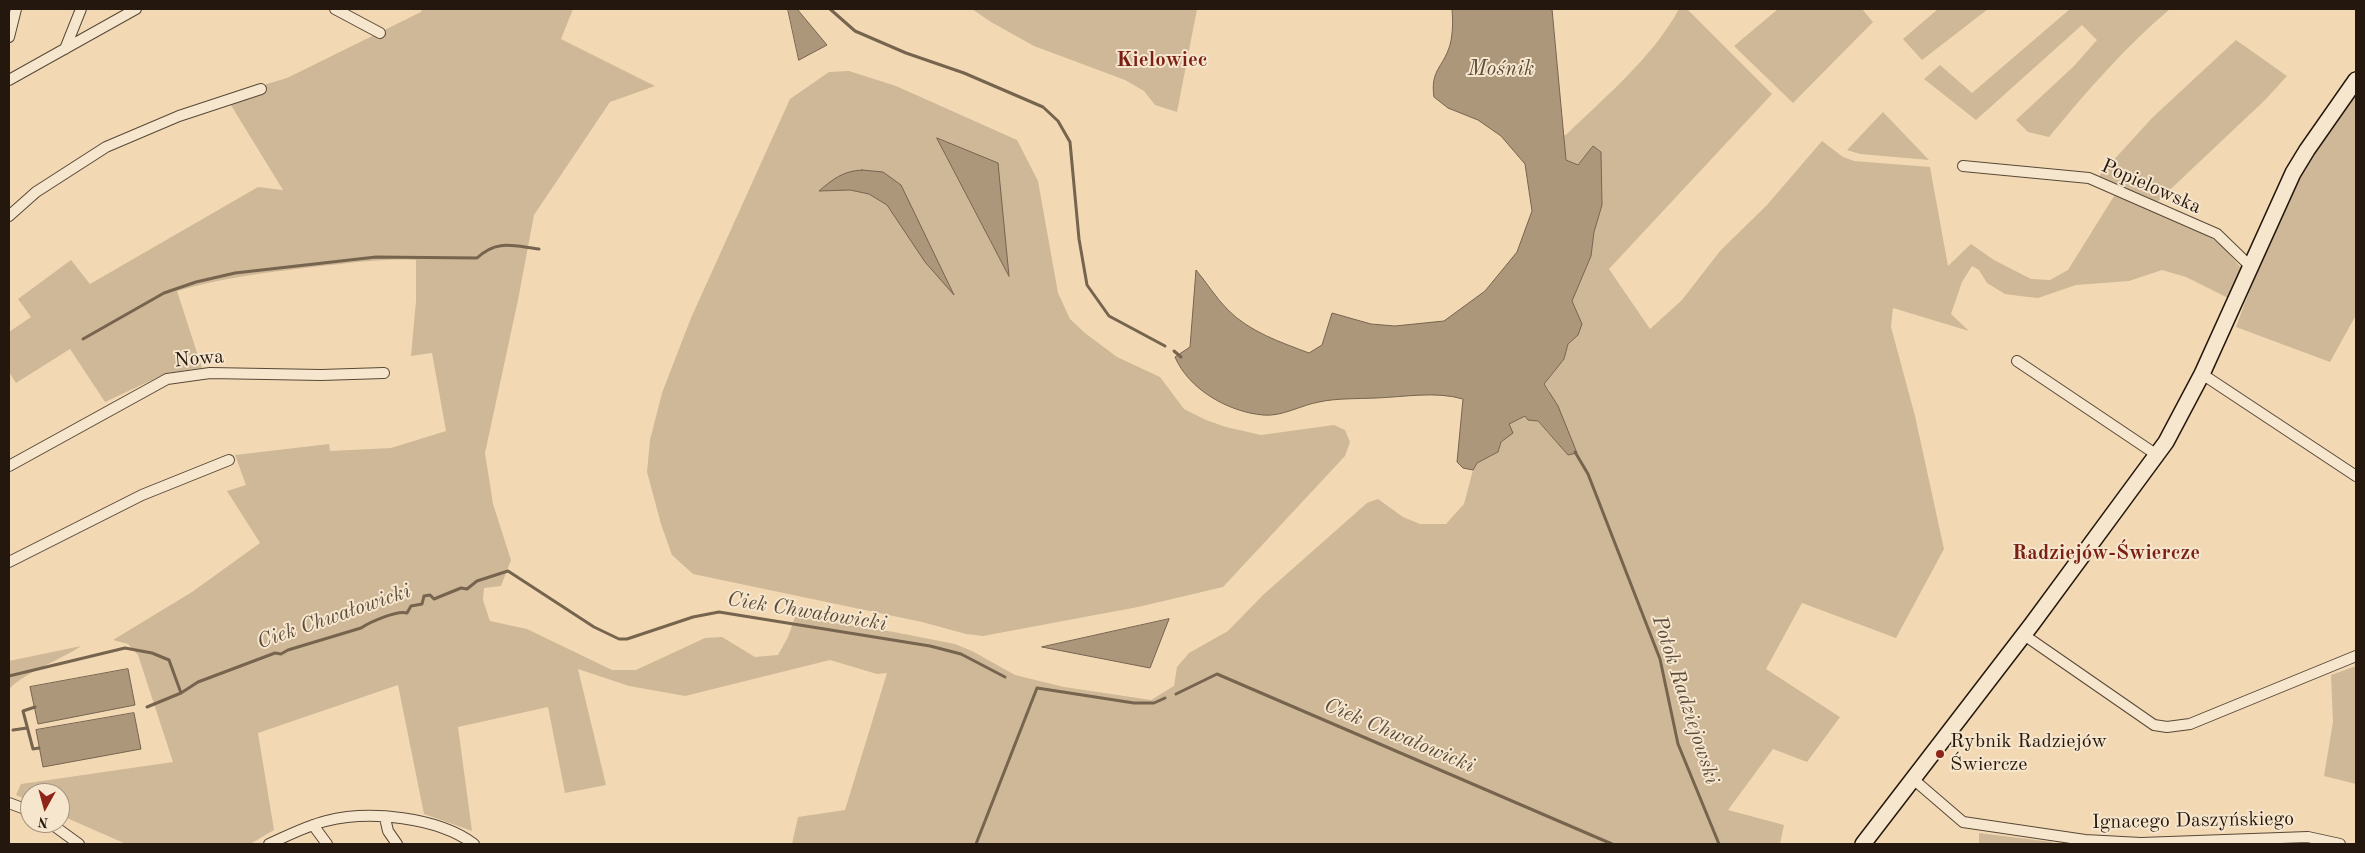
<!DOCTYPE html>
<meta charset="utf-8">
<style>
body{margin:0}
#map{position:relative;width:2365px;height:853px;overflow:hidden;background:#f2d9b3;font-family:"Old Standard TT",serif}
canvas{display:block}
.frame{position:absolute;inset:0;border:10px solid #24180e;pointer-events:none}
.north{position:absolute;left:20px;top:783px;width:50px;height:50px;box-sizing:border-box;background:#f7e6ce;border:1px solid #a39481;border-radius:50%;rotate:187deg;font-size:14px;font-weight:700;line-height:20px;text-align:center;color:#24180e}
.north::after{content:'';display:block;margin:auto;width:18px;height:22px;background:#8f2418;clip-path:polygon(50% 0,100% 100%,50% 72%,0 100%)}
</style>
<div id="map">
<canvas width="2365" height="853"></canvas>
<div class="frame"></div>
<div class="north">N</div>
</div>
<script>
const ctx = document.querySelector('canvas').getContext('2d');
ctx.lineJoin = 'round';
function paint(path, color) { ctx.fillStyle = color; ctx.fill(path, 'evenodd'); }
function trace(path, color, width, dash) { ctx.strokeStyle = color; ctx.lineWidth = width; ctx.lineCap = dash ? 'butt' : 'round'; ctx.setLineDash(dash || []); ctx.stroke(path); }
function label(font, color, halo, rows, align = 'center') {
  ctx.font = font + ' "Old Standard TT",serif'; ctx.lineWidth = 4; ctx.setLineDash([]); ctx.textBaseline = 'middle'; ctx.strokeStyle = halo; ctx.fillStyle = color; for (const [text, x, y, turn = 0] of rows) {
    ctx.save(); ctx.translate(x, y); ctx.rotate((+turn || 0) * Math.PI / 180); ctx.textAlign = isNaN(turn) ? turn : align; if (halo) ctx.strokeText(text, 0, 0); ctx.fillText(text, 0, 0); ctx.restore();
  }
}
paint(new Path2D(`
 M422 9H573L561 39 655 86 610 102 534 215 518 300 485 453 493 504 511 560 501 586 484 588 483 600 490 621 527 629 612 670H636L705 638 722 637 755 657 778 655 788 637 795 617 894 632 955 644 972 651 1015 675 1064 687 1151 700 1174 686 1177 667 1189 653 1228 631 1263 595 1367 503 1378 499 1403 517 1420 524H1446L1464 504 1473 470 1477 463 1498 452 1501 442 1506 439 1508 424 1526 416 1528 420 1537 421 1568 455 1549 390 1544 384 1564 359 1568 344 1578 335V314L1572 301 1591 256 1594 232 1602 205 1601 152 1593 146 1578 165 1566 160 1563 136 1567 134C1606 96 1653 57 1679 9H1687L1772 94 1609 269 1650 329 1682 300 1720 251 1767 205 1822 141 1843 157 1854 161 1930 167 1948 266 1971 244 1994 260 2031 279 2050 280 2068 270 2116 193 2205 234 2222 245 2241 268 2228 298 2186 277 2162 270 2129 281 2076 285 2038 298 2020 296 2005 294 1987 283 1979 270 1972 266 1962 282 1951 314 1969 331 1893 308 1891 327 1915 416 1944 549 1896 638 1802 603 1766 669 1840 717 1807 762 1773 749 1728 810 1784 825 1780 844H792L798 817 845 810 887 673 877 674 830 660 685 696 629 686 578 669 606 785 565 793 548 707 458 727 472 831 424 814 398 685 258 733 274 830 250 844H126L60 815V793H30V801L16 795 21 784 173 762 138 655 128 644 113 640 192 592 260 543 227 491 246 485 235 455 329 444 330 451 391 448 446 431 432 353 411 356 416 301V260C384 258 352 263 321 266 272 272 224 277 177 291L202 368 167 373 105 402 70 349 16 383 9 372V332L31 317 18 299 71 260 90 284 258 187 283 190 229 102 260 86 287 78 421 12Z
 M972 9H1197L1177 112 1155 105 1144 91 1125 80 1034 46 991 22Z
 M1778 9H1862L1873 22 1793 103 1734 46Z
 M1938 9H1988L1922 60 1903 39Z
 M2070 9H2170C2125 47 2086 92 2049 137L2028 132 2016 120 2074 66 2097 40 2082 25 1976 120 1924 79 1940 65 1972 93Z
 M2236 40 2287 76 2265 100 2157 202 2099 176 2153 117Z
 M849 71 896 86 1017 140 1038 181 1058 293 1070 319 1085 333 1117 357 1160 377 1184 409 1206 420 1226 427 1261 435 1334 425 1345 430 1350 442 1345 456 1223 587 1138 607 983 636 966 634 922 622 693 574 672 555 661 524 647 472 650 440 662 393 691 318 790 99 829 72Z
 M2356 93V315L2330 362 2236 327C2248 293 2262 260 2277 227 2298 179 2321 132 2356 93Z
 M1883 112 1929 160 1860 154 1847 150Z
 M81 646C57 662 29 670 9 689V661Z
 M2356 666V784L2324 776 2333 722 2331 675Z
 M1979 833 2052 842V844H1979Z`), '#cfb897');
const water = new Path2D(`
 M788 9H797L827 45 799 60Z
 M1452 9H1552L1566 160 1578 165 1593 146 1601 152 1602 205 1594 232 1591 256 1572 301 1582 324 1578 335 1568 344 1564 359 1544 384 1558 406 1577 453 1568 455 1538 421 1528 420 1525 416 1509 424 1513 433 1501 442 1498 452 1477 463 1473 470 1463 468 1457 462 1463 399C1436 391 1404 397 1376 398 1357 399 1337 398 1319 402 1301 405 1282 417 1263 415 1229 412 1189 390 1175 357L1190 347 1196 270C1207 283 1216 298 1228 310 1250 332 1280 342 1309 353L1322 345 1332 313 1371 324 1395 326 1444 321 1485 291 1517 252 1532 211 1525 164 1501 136 1478 120 1448 108 1434 97C1430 70 1443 68 1450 45 1453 33 1453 21 1452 9Z
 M937 138 998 163 1009 276Z
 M862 170 883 172 901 185 954 295 925 262 887 205 869 194 850 190 819 191C833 179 843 171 862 170Z
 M1169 619 1150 668 1042 647Z
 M128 669 135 705 38 724 30 687Z
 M134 713 141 749 43 767 36 730Z`);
paint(water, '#ac977b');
trace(water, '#76644f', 1);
trace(new Path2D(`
 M830 9 855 31 906 53 964 73 1043 107 1058 121 1070 142 1079 239 1087 285 1109 316 1165 346
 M83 339 164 293 196 282 235 273 376 257 477 258C497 239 513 246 539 249
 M1174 351 1181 357
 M1575 452 1588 474 1660 659 1678 744 1719 844
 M9 676 125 648 152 653 169 660 181 693
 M1176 694 1217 674 1612 844
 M35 707 23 711 33 749 39 748
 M147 707 181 693 198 682 275 653 281 654 288 650 361 628C370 622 397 610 407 613L411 606 422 604 424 596 430 595 434 599 461 588 467 589 477 581 508 571 594 627 619 639H627L693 617 719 612 930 646 961 654 1005 677
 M13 730 27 728
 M976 844 1037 688 1134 703H1154L1165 698`), '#76644f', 3);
const street = new Path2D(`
 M335 9 380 33
 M9 37 16 9
 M65 49 81 9
 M9 80 136 9
 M1963 166 2089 178 2217 234 2251 267
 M9 216 36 192 106 147 179 116 261 89
 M2017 361 2157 455
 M2202 374 2356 476
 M9 466 167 379 210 373 321 375 384 373
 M9 562 142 495 229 460
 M2024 635 2154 725 2167 727 2190 724 2356 656
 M1913 779 1963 822 2085 840 2141 843 2308 837 2340 844
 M9 803 30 811
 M385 818 388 831 397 844
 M50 823 79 844
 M313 825 327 844
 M269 844C287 836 306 826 326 821 370 810 437 817 474 844`);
const secondary = new Path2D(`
 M1863 844 2032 624 2166 442 2202 374 2293 173 2307 150 2356 80`);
trace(street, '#584837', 12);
trace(secondary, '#24180e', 18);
trace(street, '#f7e6ce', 10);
trace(secondary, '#f7e6ce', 15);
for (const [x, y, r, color] of [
 [1940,754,5,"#8f2418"]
]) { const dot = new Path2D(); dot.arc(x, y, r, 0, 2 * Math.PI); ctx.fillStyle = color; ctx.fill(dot); trace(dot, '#f7e6ce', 2); }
label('20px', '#24180e', '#f7e6ce', [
 ["Popielowska",2151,187,24],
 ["Nowa",199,359,-5],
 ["Ignacego Daszyńskiego",2193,821,-1]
]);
label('20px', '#24180e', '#f7e6ce', [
 ["Rybnik Radziejów",1950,742],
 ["Świercze",1950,765]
], 'left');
label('bold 21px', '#7a1f14', '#f7e6ce', [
 ["Kielowiec",1162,60],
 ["Radziejów-Świercze",2106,553]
]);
label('italic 21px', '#5a4b3a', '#f7e6ce', [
 ["Mośnik",1501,69],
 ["Ciek Chwałowicki",807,612,9],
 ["Ciek Chwałowicki",334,617,-19],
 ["Potok Radziejowski",1685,700,72],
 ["Ciek Chwałowicki",1399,736,23]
]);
</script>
